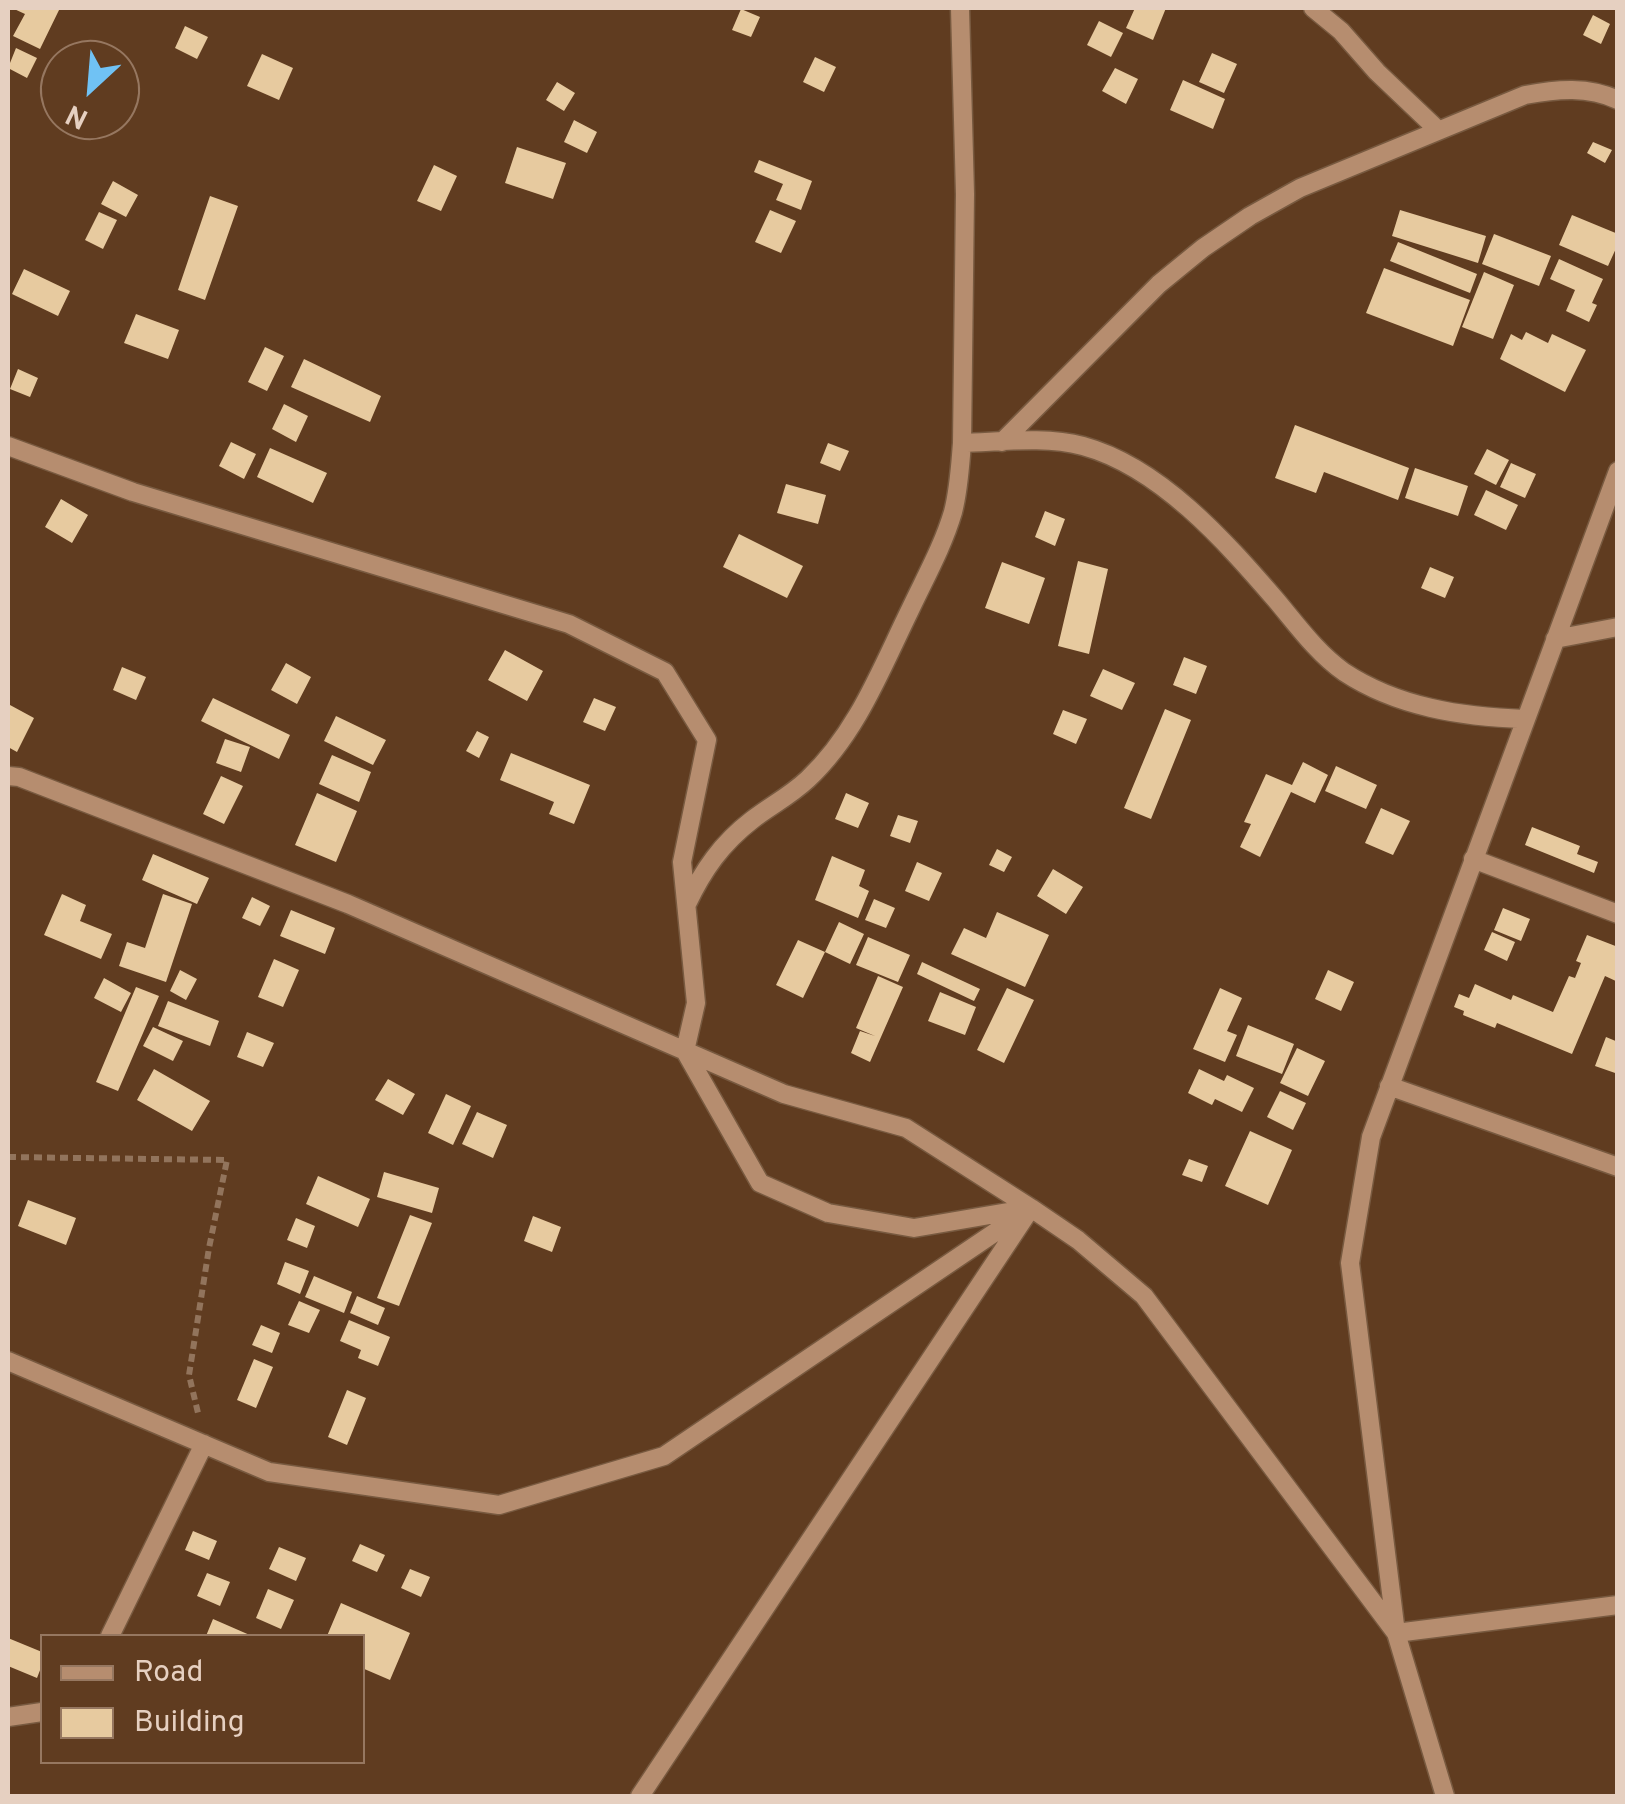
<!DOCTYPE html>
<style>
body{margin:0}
#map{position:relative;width:1625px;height:1804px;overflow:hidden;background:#603c20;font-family:Overpass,sans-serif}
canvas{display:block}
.frame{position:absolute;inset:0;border:10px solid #e6d0c1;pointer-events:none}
.legend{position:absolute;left:40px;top:1634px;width:325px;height:130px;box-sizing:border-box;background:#603c20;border:2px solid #967760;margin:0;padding:12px 18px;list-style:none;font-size:30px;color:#e6d0c1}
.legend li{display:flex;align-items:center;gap:20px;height:50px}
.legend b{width:50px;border:2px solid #967760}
.north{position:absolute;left:40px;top:40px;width:100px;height:100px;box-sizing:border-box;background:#603c20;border:2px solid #967760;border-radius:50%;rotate:206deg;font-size:28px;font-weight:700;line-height:40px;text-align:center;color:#e6d0c1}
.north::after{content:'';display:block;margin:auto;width:35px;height:45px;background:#70c2f4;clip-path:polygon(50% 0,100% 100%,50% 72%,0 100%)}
</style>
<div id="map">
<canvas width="1625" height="1804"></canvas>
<div class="frame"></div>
<ul class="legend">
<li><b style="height:12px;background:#b68d6f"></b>Road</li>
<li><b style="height:28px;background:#e7ca9f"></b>Building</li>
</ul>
<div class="north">N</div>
</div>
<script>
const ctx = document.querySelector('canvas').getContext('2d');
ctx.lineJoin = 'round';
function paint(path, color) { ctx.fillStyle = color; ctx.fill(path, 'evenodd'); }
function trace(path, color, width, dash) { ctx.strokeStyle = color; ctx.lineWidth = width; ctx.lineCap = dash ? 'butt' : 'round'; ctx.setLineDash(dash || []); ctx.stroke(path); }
paint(new Path2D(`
 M12 8H60L40 49 13 36 25 14Z
 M1135 8H1166L1153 40 1126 28Z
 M741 9 760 17 751 37 732 30Z
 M1593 15 1610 24 1601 44 1583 35Z
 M1099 21 1123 33 1111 57 1087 45Z
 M185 26 208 37 197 59 175 48Z
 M16 48 37 58 27 78 8 68Z
 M1212 53 1237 64 1224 93 1199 82Z
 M262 54 293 68 279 100 247 86Z
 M815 57 836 67 824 92 803 82Z
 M1115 68 1138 79 1126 104 1102 91Z
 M1183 80 1225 99 1213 129 1170 110Z
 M557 82 575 93 564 111 546 100Z
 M574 120 597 132 587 153 564 142Z
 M1593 142 1612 150 1605 163 1587 153Z
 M517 147 566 163 553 199 505 183Z
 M759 160 812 181 801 210 776 200 783 184 754 172Z
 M434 165 457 176 441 211 417 201Z
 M113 181 138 195 126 217 101 204Z
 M210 196 238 206 205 300 178 290Z
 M770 210 796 221 781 253 755 242Z
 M1400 210 1486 236 1478 263 1392 236Z
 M99 212 117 220 103 249 85 240Z
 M1572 215 1618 234V244L1608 266 1559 245Z
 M1494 234 1551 256 1539 286 1482 264Z
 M1398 242 1477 274 1470 293 1390 261Z
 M1559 259 1603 279 1592 303 1597 305 1589 322 1566 311 1575 290 1550 279Z
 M1384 268 1470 300 1453 346 1366 313Z
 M24 269 70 291 58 316 12 294Z
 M1484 272 1514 285 1493 339 1462 327Z
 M136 314 179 330 168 359 124 343Z
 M1526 332 1548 343 1552 334 1586 350 1565 392 1500 359 1511 334 1522 340Z
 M265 347 284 356 267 391 248 382Z
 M304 359 381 396 370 422 291 387Z
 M18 369 38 378 30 397 10 389Z
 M284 404 308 416 296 442 272 429Z
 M1295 425 1409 468 1398 500 1324 472 1316 493 1275 478Z
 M231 442 256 454 244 479 219 466Z
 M828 443 849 451 840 471 820 463Z
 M270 448 327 473 313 503 257 477Z
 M1487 449 1509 460 1496 485 1474 474Z
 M1511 463 1536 474 1525 498 1500 487Z
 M1415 468 1468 486 1458 516 1405 498Z
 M786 484 826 495 818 524 777 513Z
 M1486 490 1518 505 1506 530 1474 515Z
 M61 499 88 515 72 543 45 527Z
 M1045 511 1065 519 1055 546 1035 537Z
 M739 534 803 566 787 598 723 567Z
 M1078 561 1108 569 1089 654 1058 646Z
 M1002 562 1045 578 1029 624 985 608Z
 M1430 567 1454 577 1445 598 1421 588Z
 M505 650 543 671 527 701 488 680Z
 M1184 657 1207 666 1196 694 1173 685Z
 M286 663 311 677 297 704 271 690Z
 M122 667 146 677 136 700 113 690Z
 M1103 669 1135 683 1122 710 1090 696Z
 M213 698 290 735 279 759 201 721Z
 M594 698 616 707 605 731 583 722Z
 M10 705 34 718 17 752 8 747V709Z
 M1165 709 1191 720 1151 819 1124 808Z
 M1063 710 1087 719 1076 744 1053 734Z
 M336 716 386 740 373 765 324 741Z
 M477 731 489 737 479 758 466 751Z
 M225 739 250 747 241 772 216 763Z
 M511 753 590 785 574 824 549 814 554 802 500 780Z
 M332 755 371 772 359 802 319 784Z
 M1303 762 1328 775 1315 803 1291 792 1260 857 1240 847 1251 824 1244 822 1266 774 1292 785Z
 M1336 766 1377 785 1366 809 1325 791Z
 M221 776 243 786 224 824 203 814Z
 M317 793 357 811 336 862 295 845Z
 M846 793 869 803 858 828 835 819Z
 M1381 808 1410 821 1393 855 1365 843Z
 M898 815 918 821 910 843 890 836Z
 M1532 827 1580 846 1577 854 1598 862 1594 873 1525 845Z
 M997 849 1012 857 1004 872 989 865Z
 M153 854 209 878 197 904 142 880Z
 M832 856 865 870 859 886 869 891 858 918 815 900Z
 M917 862 942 873 929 901 905 891Z
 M1053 869 1083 887 1066 914 1037 896Z
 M62 894 86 905 80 921 112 934 101 959 44 935Z
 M163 894 192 904 166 982 119 966 127 942 145 948Z
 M252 897 270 906 260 926 242 918Z
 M874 899 895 908 886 928 865 920Z
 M1503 908 1530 919 1521 941 1494 930Z
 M291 910 335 928 325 954 280 936Z
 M997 912 1049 935 1025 987 951 954 964 928 986 938Z
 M839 922 864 934 850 964 825 952Z
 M1492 932 1515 942 1507 961 1484 950Z
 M1587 935 1618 947V982L1605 976 1572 1054 1497 1023 1495 1028 1463 1015 1464 1011 1454 1007 1459 994 1469 998 1475 984 1511 1000 1513 995 1553 1012 1569 976 1575 978 1581 963 1576 961Z
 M868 937 910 955 898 982 856 965Z
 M798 940 825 952 803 998 776 985Z
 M274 959 299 970 283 1007 258 997Z
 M922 962 980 989 974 1001 917 974Z
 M180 970 197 979 186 1000 170 991Z
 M1328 970 1354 982 1341 1011 1315 999Z
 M878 976 903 987 870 1062 851 1053 860 1031 875 1036 856 1028Z
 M104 978 131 993 121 1012 94 998Z
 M136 987 159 996 118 1091 96 1082Z
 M1007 988 1034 1000 1004 1063 977 1050Z
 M1220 988 1242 998 1227 1031 1237 1035 1225 1062 1193 1049Z
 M940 992 976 1007 965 1035 928 1021Z
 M168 1001 219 1021 210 1046 158 1026Z
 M1248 1025 1294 1044 1282 1074 1236 1056Z
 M153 1027 183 1041 173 1061 143 1046Z
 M247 1032 274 1043 263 1067 237 1057Z
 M1606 1037 1618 1042V1074L1595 1066Z
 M1297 1048 1325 1061 1308 1096 1280 1083Z
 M154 1069 210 1101 192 1131 137 1100Z
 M1199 1069 1224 1081 1227 1075 1254 1088 1242 1112 1215 1099 1212 1105 1188 1093Z
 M388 1079 415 1094 403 1115 375 1100Z
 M1280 1091 1306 1103 1293 1130 1267 1117Z
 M446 1094 471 1106 453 1145 428 1133Z
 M477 1112 507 1125 493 1158 462 1144Z
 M1250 1131 1292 1150 1268 1205 1225 1186Z
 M1189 1159 1208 1166 1202 1182 1182 1175Z
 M384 1172 439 1188 432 1213 377 1197Z
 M318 1176 370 1199 358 1227 306 1204Z
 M28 1200 76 1218 66 1245 18 1226Z
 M410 1215 432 1223 399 1306 377 1298Z
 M533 1216 561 1227 552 1252 524 1241Z
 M296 1218 315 1226 307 1248 287 1240Z
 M285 1262 309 1271 300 1294 277 1284Z
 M314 1276 352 1292 344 1313 305 1297Z
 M357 1296 385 1308 378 1325 350 1313Z
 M299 1301 320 1310 309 1333 288 1325Z
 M349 1320 390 1337 378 1366 358 1358 361 1350 340 1341Z
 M261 1325 280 1333 272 1353 252 1345Z
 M254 1359 273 1367 256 1408 237 1400Z
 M347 1390 366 1398 347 1445 328 1437Z
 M193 1531 217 1541 209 1560 185 1550Z
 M360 1544 385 1555 377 1572 352 1561Z
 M279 1547 306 1558 296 1581 269 1569Z
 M410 1569 430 1577 421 1597 401 1588Z
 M207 1573 230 1582 220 1606 197 1596Z
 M268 1589 294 1600 281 1629 256 1618Z
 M341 1603 410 1633 390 1680 362 1668V1636H327Z
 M213 1619 252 1636H206Z
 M8 1638 42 1652V1665L37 1678 8 1666Z`), '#e7ca9f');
const minor = new Path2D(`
 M1313 8 1341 31 1377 72 1438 130
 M1002 442 1159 284 1203 248 1250 216 1300 188 1525 95C1557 89 1588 86 1618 100
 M962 443C1001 442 1044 436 1083 446 1160 467 1225 541 1276 600 1297 625 1317 653 1344 672 1397 707 1462 717 1525 719
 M8 446 133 492 569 624 665 672 707 740 682 862 696 1003 685 1051 760 1183 828 1213 914 1228 1031 1208 1078 1240 1144 1296 1396 1633 1618 1605
 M1555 639 1618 627
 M8 776 19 777 348 904 784 1094 906 1128 1031 1208
 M1473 859 1618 914
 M687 904C703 870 722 843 752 820 770 806 790 796 808 779 857 733 881 669 910 610 925 578 943 546 953 512 959 489 960 467 962 443L965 194 960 8
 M1389 1086 1618 1167
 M8 1361 269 1472 499 1505 664 1456 1031 1208 640 1796
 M110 1636 204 1444
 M8 1717 42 1712
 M1445 1796 1396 1633 1350 1263 1371 1137 1618 471`);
trace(minor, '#785a40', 21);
trace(new Path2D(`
 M8 1157 227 1160 209 1248 189 1375 198 1413`), '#92745c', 6, [8, 5]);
trace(minor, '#b68d6f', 18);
</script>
